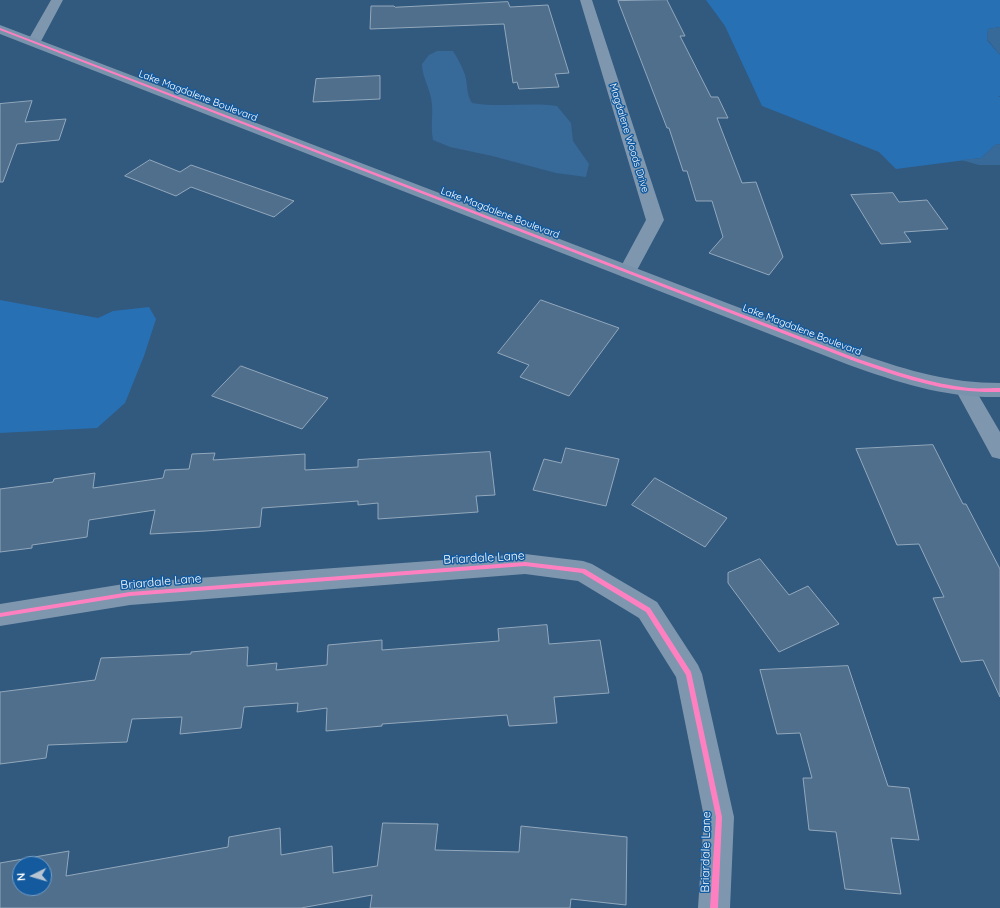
<!DOCTYPE html>
<style>
body{margin:0}
#map{position:relative;width:1000px;height:908px;overflow:hidden;background:#32597e;font-family:Quicksand,sans-serif}
canvas{display:block}
.north{position:absolute;left:12px;top:856px;width:40px;height:40px;box-sizing:border-box;background:#135a9e;border:1px solid #719cc5;border-radius:50%;rotate:265deg;font-size:11px;font-weight:700;line-height:16px;text-align:center;color:#fff}
.north::after{content:'';display:block;margin:auto;width:14px;height:18px;background:#b7c5d2;clip-path:polygon(50% 0,100% 100%,50% 72%,0 100%)}
</style>
<div id="map">
<canvas width="1000" height="908"></canvas>
<div class="north">N</div>
</div>
<script>
const ctx = document.querySelector('canvas').getContext('2d');
ctx.lineJoin = 'round';
function paint(path, color) { ctx.fillStyle = color; ctx.fill(path, 'evenodd'); }
function trace(path, color, width, dash) { ctx.strokeStyle = color; ctx.lineWidth = width; ctx.lineCap = dash ? 'butt' : 'round'; ctx.setLineDash(dash || []); ctx.stroke(path); }
function label(font, color, halo, rows, align = 'center') {
  ctx.font = font + ' Quicksand,sans-serif'; ctx.lineWidth = 3; ctx.setLineDash([]); ctx.textBaseline = 'middle'; ctx.strokeStyle = halo; ctx.fillStyle = color; for (const [text, x, y, turn = 0] of rows) {
    ctx.save(); ctx.translate(x, y); ctx.rotate((+turn || 0) * Math.PI / 180); ctx.textAlign = isNaN(turn) ? turn : align; if (halo) ctx.strokeText(text, 0, 0); ctx.fillText(text, 0, 0); ctx.restore();
  }
}
paint(new Path2D(`
 M706 0H1000V27L988 29 987 40 1000 55V96H998L1000 97V144L995 145 981 158 896 169 879 152 762 106 725 26Z
 M0 300 98 318 113 311 149 307 156 319 144 356 125 403 97 428 0 433Z`), '#2870b4');
paint(new Path2D(`
 M1000 27V55L987 39 988 29Z
 M437 51H453C458 59 462 66 465 75 468 85 466 94 472 103 501 108 529 102 557 106L571 123 573 141 589 164 586 177 556 173 492 156 450 147 433 140C430 126 434 112 431 98 429 87 422 76 422 64L429 55Z
 M1000 144V165H979L961 160 981 158 995 145Z`), '#376999');
const building = new Path2D(`
 M667 0 685 36H680L711 97H718L728 118H717L742 183 756 182 783 257 769 275 709 253 723 237 712 201H696L687 171H683L669 128H667L618 1Z
 M508 2 510 7 548 5 569 73 555 74 559 87 519 89 517 82 513 83 504 24 370 29 371 6H394L395 7Z
 M380 76V99L313 102 316 79Z
 M32 101 25 122 66 119 59 140 17 144 3 182H0V104Z
 M150 160 180 172 191 165 294 201 274 217 191 187 176 196 125 176Z
 M893 193 899 202 927 200 948 229 904 232 911 242 881 244 851 195Z
 M541 300 619 328 569 396 520 377 529 365 498 353Z
 M241 366 328 398 302 429 212 396Z
 M933 445 963 504H966L1000 569V697L983 660 961 662 933 598 944 597 919 544 897 545 856 449Z
 M566 448 619 459 606 506 533 490 544 459 561 463Z
 M490 452 495 495 476 496 478 512 378 519V503L358 505V501L262 508 260 527 206 531 150 534 155 510 89 520 87 537 32 545V548L0 552V489L53 482 54 479 95 473 93 488 163 478 165 470 189 469 192 454 215 453 213 460 305 454V470L358 467V460Z
 M655 478 727 518 705 547 632 505Z
 M760 559 789 595 808 586 839 624 779 652 728 583V573Z
 M547 625 549 644 600 640 609 693 554 697 557 723 509 726 507 715 382 724V726L326 731 327 708 297 712 298 703 244 707 241 728 180 734 182 717 132 719 127 742 48 745 46 758 0 764V692L95 680 101 658 191 654V652L248 647 247 666 277 663 276 670 327 665 328 645 382 640V650L499 641 498 629Z
 M848 666 888 786 909 788 919 840 891 838 901 894 845 889 836 832 809 830 803 778H812L800 733 777 734 760 670Z
 M383 823 438 824 435 850 519 852 521 826 627 837 626 905 571 899 570 908H370L372 895 301 908H0V863L69 851 66 876 228 847 229 837 280 828 281 855 332 846 333 873 377 866ZM20 864H44V888H20Z`);
paint(building, '#506f8c');
trace(building, '#92a8bc', 1);
paint(new Path2D(`
 M51 0H63L39 45H29L27 42Z
 M580 0H592L664 220 636 272 633 276 627 278 621 276 618 272 646 220Z
 M965 382 972 384 1000 432V459L992 457 955 389 958 384Z
 M525 554 583 561 592 564 657 602 698 665 702 674 734 817 730 908H698L704 817 676 677 639 618 578 581 525 574 130 605 0 626V604L130 583Z`), '#7e97af');
paint(new Path2D(`
 M0 25 863 355C910 371 950 383 1000 383V397C945 398 900 383 849 365L0 34Z`), '#7993ac');
paint(new Path2D(`
 M0 28 858 359C894 371 931 384 969 388 979 389 990 388 1000 388V392C990 392 979 392 969 391 930 388 891 374 854 361L0 30Z
 M525 562 585 569 650 608 691 672 722 817 718 908H710L716 817 686 675 646 612 582 573 525 566 130 596 0 617V613L130 592Z`), '#ff80c0');
label('10px', '#fff', '#135a9e', [
 ["Lake Magdalene Boulevard",198,96,21],
 ["Magdalene Woods Drive",629,138,73],
 ["Lake Magdalene Boulevard",500,213,21],
 ["Lake Magdalene Boulevard",802,330,21]
]);
label('12px', '#fff', '#135a9e', [
 ["Briardale Lane",484,558,-3],
 ["Briardale Lane",161,582,-5],
 ["Briardale Lane",706,852,-89]
]);
</script>
